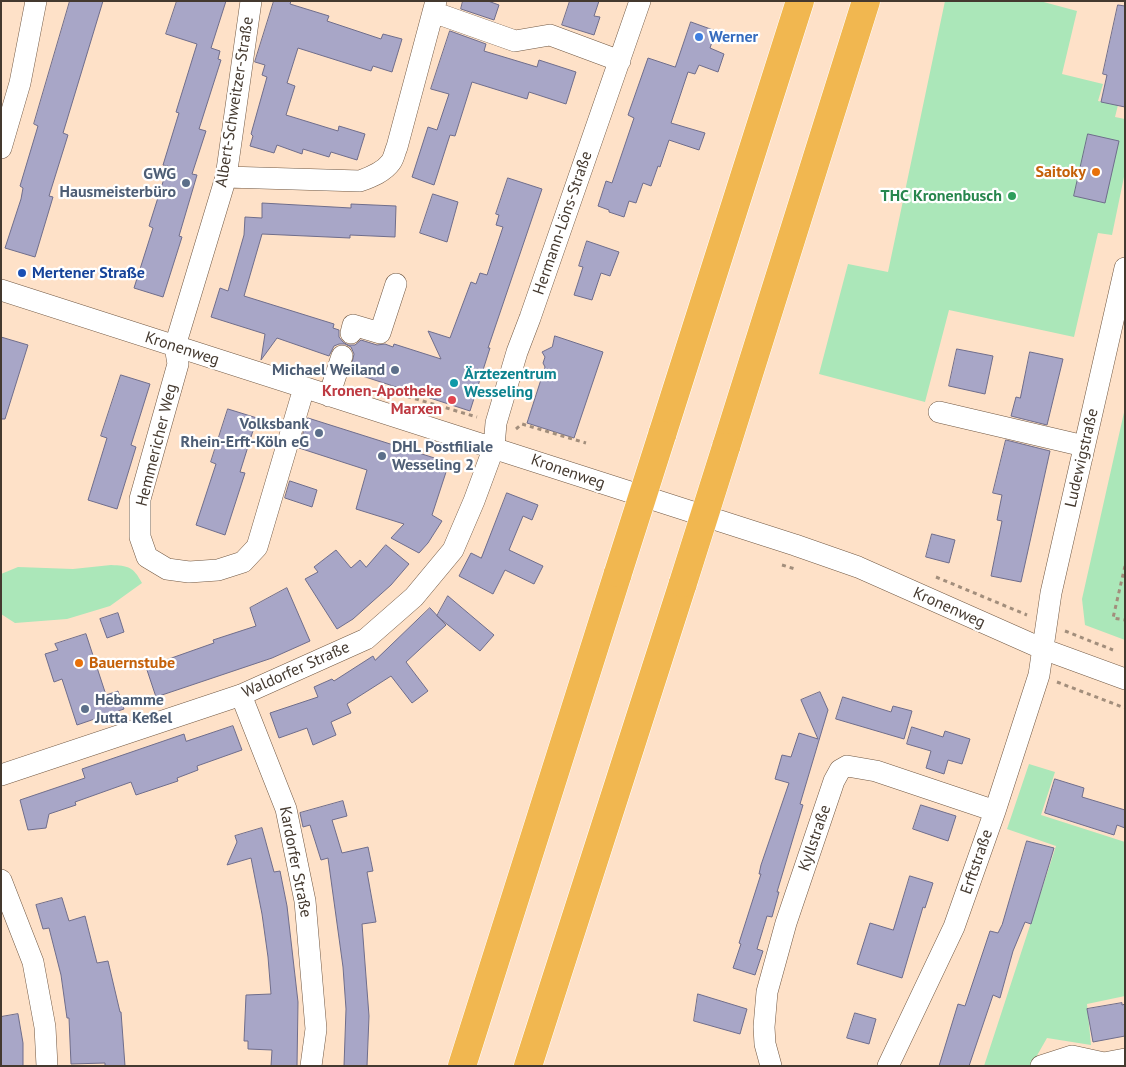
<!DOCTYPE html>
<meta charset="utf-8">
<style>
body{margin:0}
#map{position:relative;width:1126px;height:1067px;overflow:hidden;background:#fee1c8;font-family:"PT Sans",sans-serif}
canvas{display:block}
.frame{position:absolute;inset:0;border:2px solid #44392f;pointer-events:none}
</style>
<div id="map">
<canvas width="1126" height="1067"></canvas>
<div class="frame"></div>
</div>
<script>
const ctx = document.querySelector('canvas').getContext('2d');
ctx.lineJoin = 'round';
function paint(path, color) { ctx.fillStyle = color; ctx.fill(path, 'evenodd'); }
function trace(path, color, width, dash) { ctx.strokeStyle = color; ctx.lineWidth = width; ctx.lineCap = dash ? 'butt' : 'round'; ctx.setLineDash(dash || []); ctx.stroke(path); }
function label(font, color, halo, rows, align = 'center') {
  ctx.font = font + ' "PT Sans",sans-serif'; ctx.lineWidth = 4.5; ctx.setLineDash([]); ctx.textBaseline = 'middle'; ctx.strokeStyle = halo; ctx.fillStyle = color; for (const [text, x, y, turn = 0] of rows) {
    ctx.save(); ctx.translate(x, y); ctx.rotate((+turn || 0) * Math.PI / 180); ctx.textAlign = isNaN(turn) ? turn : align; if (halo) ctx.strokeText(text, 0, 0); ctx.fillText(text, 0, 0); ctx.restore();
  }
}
paint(new Path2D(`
 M945 1H1040L1077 11 1062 74 1103 84 1098 101 1118 105 1115 117 1125 119V172L1112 235 1098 233 1074 337 949 310 925 402 819 374 848 264 888 272Z
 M1125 408V640L1085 625 1082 599Z
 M111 565C128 566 133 566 142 583L110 606 67 619 15 623 1 614V574L18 567 73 569Z
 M1029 764 1055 772 1041 815 1125 842V996L1087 1004 1091 1045 1047 1038 1031 1066H984L1056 846 1007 829Z`), '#abe7b9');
const building = new Path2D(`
 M70 1H103L63 133 68 135 49 196 53 197 35 257 5 248 21 199 23 188 20 186 38 126 34 124Z
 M177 1H226L211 48 220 51 218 59 221 60 199 129 206 131 192 174 197 175 179 236 182 237 163 297 134 288 153 228 149 226 168 166 163 165 179 113 176 112 197 44 166 34Z
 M274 1H291L290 4 329 16 327 21 381 39 383 34 402 39 392 72 373 66 371 71 298 48 287 83 295 86 286 115 338 131 339 126 365 134 357 160 331 152 329 157 303 149 302 154 277 145 274 153 250 146 253 136 251 134 267 77 262 75 265 65 255 62Z
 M463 1H488L499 5 494 20 461 9Z
 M570 1H599L594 16 600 17 594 35 562 25Z
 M1118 5 1125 6V107L1101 102 1107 75 1103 74Z
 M691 22 716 31 710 48 724 54 718 72 699 65 695 74 688 72 671 123 705 133 699 150 669 140 660 167 658 166 651 186 643 183 636 203 629 201 624 217 609 212V210L598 206 606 181 612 183 634 118 628 115 648 58 675 67Z
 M450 31 486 44 484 51 537 67 539 60 576 72 566 104 529 92 527 99 472 82 455 136 450 135 434 185 412 177 428 127 437 130 449 94 431 89Z
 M1088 134 1119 141 1105 203 1074 196Z
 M508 178 542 189 488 348H490L470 411 350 372 354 354 351 347 345 344H339L334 346 329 356 277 338 261 360 265 334 211 317 220 288 228 291 244 235 245 217 262 218V203L351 208V204L396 206 395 237 350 235V238L262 234 244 296 334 324 333 328 339 330V337L343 342 348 345H355L361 340 377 345 385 344 393 347 394 344 441 359 428 331 450 338 471 282 476 284 480 273 487 275 503 227 496 225 499 215 496 214Z
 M433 194 458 202 447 242 420 233Z
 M587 241 619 252 610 276 601 273 592 300 574 295 583 267 579 266Z
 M555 336 603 352 574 438 527 423 545 367 543 363 545 357 542 352 552 347Z
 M1 337 28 345 5 419H1Z
 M957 349 993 356 985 394 949 386Z
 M1030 352 1063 359 1047 425 1011 416 1016 397 1020 398Z
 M121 375 150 384 131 445 136 447 117 509 88 500 107 438 101 436Z
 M228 409 257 418 240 472 245 473 225 535 196 525 216 464 211 462Z
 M308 418 444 461 443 464 448 466 432 515 442 521 428 543 419 553 391 538 404 524 356 509 367 470 299 448Z
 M1006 440 1050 451 1021 582 991 576 1002 521 997 520 1002 495 993 493Z
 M290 481 317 490 312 507 285 498Z
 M507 493 538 505 532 520 523 516 509 550 543 566 534 584 505 570 493 594 459 576 471 553 481 558Z
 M932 534 955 540 949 563 926 557Z
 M386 545 409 564 391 585 353 619 337 629 305 579 318 572 314 567 336 550 351 568 360 560 366 567Z
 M287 588 310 641 272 658 156 697 146 667 214 643 213 640 256 626 250 608Z
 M448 596 494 635 480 651 437 616Z
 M430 608 446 625 406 662 428 691 412 703 391 676 347 704 351 713 331 722 336 735 313 745 307 728 279 738 270 713 318 697 314 687 332 679 334 681 373 656 375 660Z
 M118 613 124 632 107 638 100 619Z
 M86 634 106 695 118 691 124 709 77 725 62 679 54 682 45 654 58 650 55 644Z
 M820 692 828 710 800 804 803 805 777 892H779L772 917 767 916 757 949 763 951 755 975 733 968 741 944 739 943 761 874H759L761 865 789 783 775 779 782 755 791 757 799 733 818 739 801 700Z
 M843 697 891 712 893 706 912 711 904 739 836 719Z
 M233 726 242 750 197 766 198 770 177 778 178 781 136 795 131 782 75 802 76 805 49 814 46 828 28 830 20 800 85 778 82 769 184 734 186 741Z
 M912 727 943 737 945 731 970 739 962 764 948 760 944 774 926 768 931 751 907 744Z
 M1055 779 1084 788 1082 797 1125 810V828L1117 825 1114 835 1045 813Z
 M343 801 347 816 332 820 342 853 368 847 373 871 367 872 376 922 362 924 369 1016 367 1066H344L346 1009 343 967 328 858 321 860 310 825 303 827 300 813Z
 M921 805 956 816 948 841 913 829Z
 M262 828 274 872 280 871 287 906 298 1002 297 1066H271L272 1050 248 1049V1041H244L246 995 271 994 268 957 262 914 251 858 227 865 237 842 235 836Z
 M1027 841 1054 848 1031 924 1025 922 1013 951 1000 998 993 995 969 1066H939L958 1004 965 1006 990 931 998 933 1002 925Z
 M910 876 933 883 925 908 923 907 902 978 857 964 870 923 893 930Z
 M62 898 69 921 85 916 97 963 108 961 120 1012H121L125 1066H105V1063L71 1064 69 1018H67L61 975 49 928 43 929 36 905Z
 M698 994 747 1009 740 1034 694 1021Z
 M1122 1003V1005L1125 1004V1036L1093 1042 1087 1009Z
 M855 1013 876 1019 869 1044 847 1038Z
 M18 1014 23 1043V1066H1V1017Z`);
paint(building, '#a8a6c7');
trace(building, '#6f6d8b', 1);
const minor = new Path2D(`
 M251 1 226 177 175 346 178 364 140 499V537L147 557 167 569 189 572 218 570 243 562 257 547 304 388
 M433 12 515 41 550 35 620 61
 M1 148 20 83 36 1
 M226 177 360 181C371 177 384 172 391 162 394 158 395 151 397 147L436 1
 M1 290 795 545 858 567 1043 649 1125 679
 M351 333 353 325 380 333 396 284
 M329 396 342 356
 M939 412 1084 446
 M241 695 286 809 305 901 316 1029 311 1066
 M1 775 241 695 366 639 414 597 453 550 474 501 494 447 496 423 517 352 530 318 640 1
 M1 880 33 962 45 1027 47 1066
 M771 1066 765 1044 764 1027 767 992 786 923 834 781 840 770 847 766 876 771 995 811
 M888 1066 954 927 995 811 1039 675 1051 593 1125 268
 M1041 1066 1072 1056 1104 1063 1125 1059`);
const highway = new Path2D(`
 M662 435 800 1
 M726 447 866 1
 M462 1066 618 573
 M528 1066 683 583`);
trace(minor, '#715843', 22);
trace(highway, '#fff', 29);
trace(new Path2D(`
 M392 392 477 417
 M516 429 522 424 586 443
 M782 565 795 569
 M1125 566 1113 618 1125 620
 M936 577 1027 615
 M1065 631 1113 650
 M1057 682 1125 708`), '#a28e7c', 3, [4, 4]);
trace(minor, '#fff', 21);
trace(highway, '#f1b750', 28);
const highwayBridge = new Path2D(`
 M618 573 662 435
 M683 583 726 447`);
trace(highwayBridge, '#fff', 29, []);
trace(highwayBridge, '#f1b750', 28);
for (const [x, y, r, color] of [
 [699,37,5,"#3f7fe0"],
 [1096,172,5,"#e8710a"],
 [186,183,5,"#5c6f8a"],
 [1012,196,5,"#2e9e5b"],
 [22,273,5,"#1a4fb4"],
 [395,370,5,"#5c6f8a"],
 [454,383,5,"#0f9aa8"],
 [452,400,5,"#e0444e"],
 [319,433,5,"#5c6f8a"],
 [382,456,5,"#5c6f8a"],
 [79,663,5,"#e8710a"],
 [85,709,5,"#5c6f8a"]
]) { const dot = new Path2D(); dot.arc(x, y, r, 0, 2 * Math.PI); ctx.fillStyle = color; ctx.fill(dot); trace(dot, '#fff', 2); }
label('bold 16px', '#366cbe', '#fff', [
 ["Werner",709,37]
], 'left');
label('16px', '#44392f', '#fff', [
 ["Albert-Schweitzer-Straße",235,102,-81],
 ["Hermann-Löns-Straße",563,223,-71],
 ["Kronenweg",182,349,18],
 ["Hemmericher Weg",157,445,-76],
 ["Ludewigstraße",1082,458,-77],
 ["Kronenweg",568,472,19],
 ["Kronenweg",949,608,24],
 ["Waldorfer Straße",296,670,-24],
 ["Kyllstraße",815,838,-71],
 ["Kardorfer Straße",295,862,79],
 ["Erftstraße",977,862,-71]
]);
label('bold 16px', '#c56008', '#fff', [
 ["Saitoky",1086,172],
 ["Bauernstube",89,663,"left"]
], 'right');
label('bold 16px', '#4e5e75', '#fff', [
 ["GWG",176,174],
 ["Hausmeisterbüro",176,192],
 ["Michael Weiland",385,370],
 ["Volksbank",309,424],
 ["Rhein-Erft-Köln eG",309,442],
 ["DHL Postfiliale",392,447,"left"],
 ["Wesseling 2",392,465,"left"],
 ["Hebamme",95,700,"left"],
 ["Jutta Keßel",95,718,"left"]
], 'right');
label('bold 16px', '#27864d', '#fff', [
 ["THC Kronenbusch",1002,196]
], 'right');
label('bold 16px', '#164399', '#fff', [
 ["Mertener Straße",32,273]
], 'left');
label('bold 16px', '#0d838f', '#fff', [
 ["Ärztezentrum",464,374],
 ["Wesseling",464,392]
], 'left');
label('bold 16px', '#be3a42', '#fff', [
 ["Kronen-Apotheke",442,391],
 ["Marxen",442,409]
], 'right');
</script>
